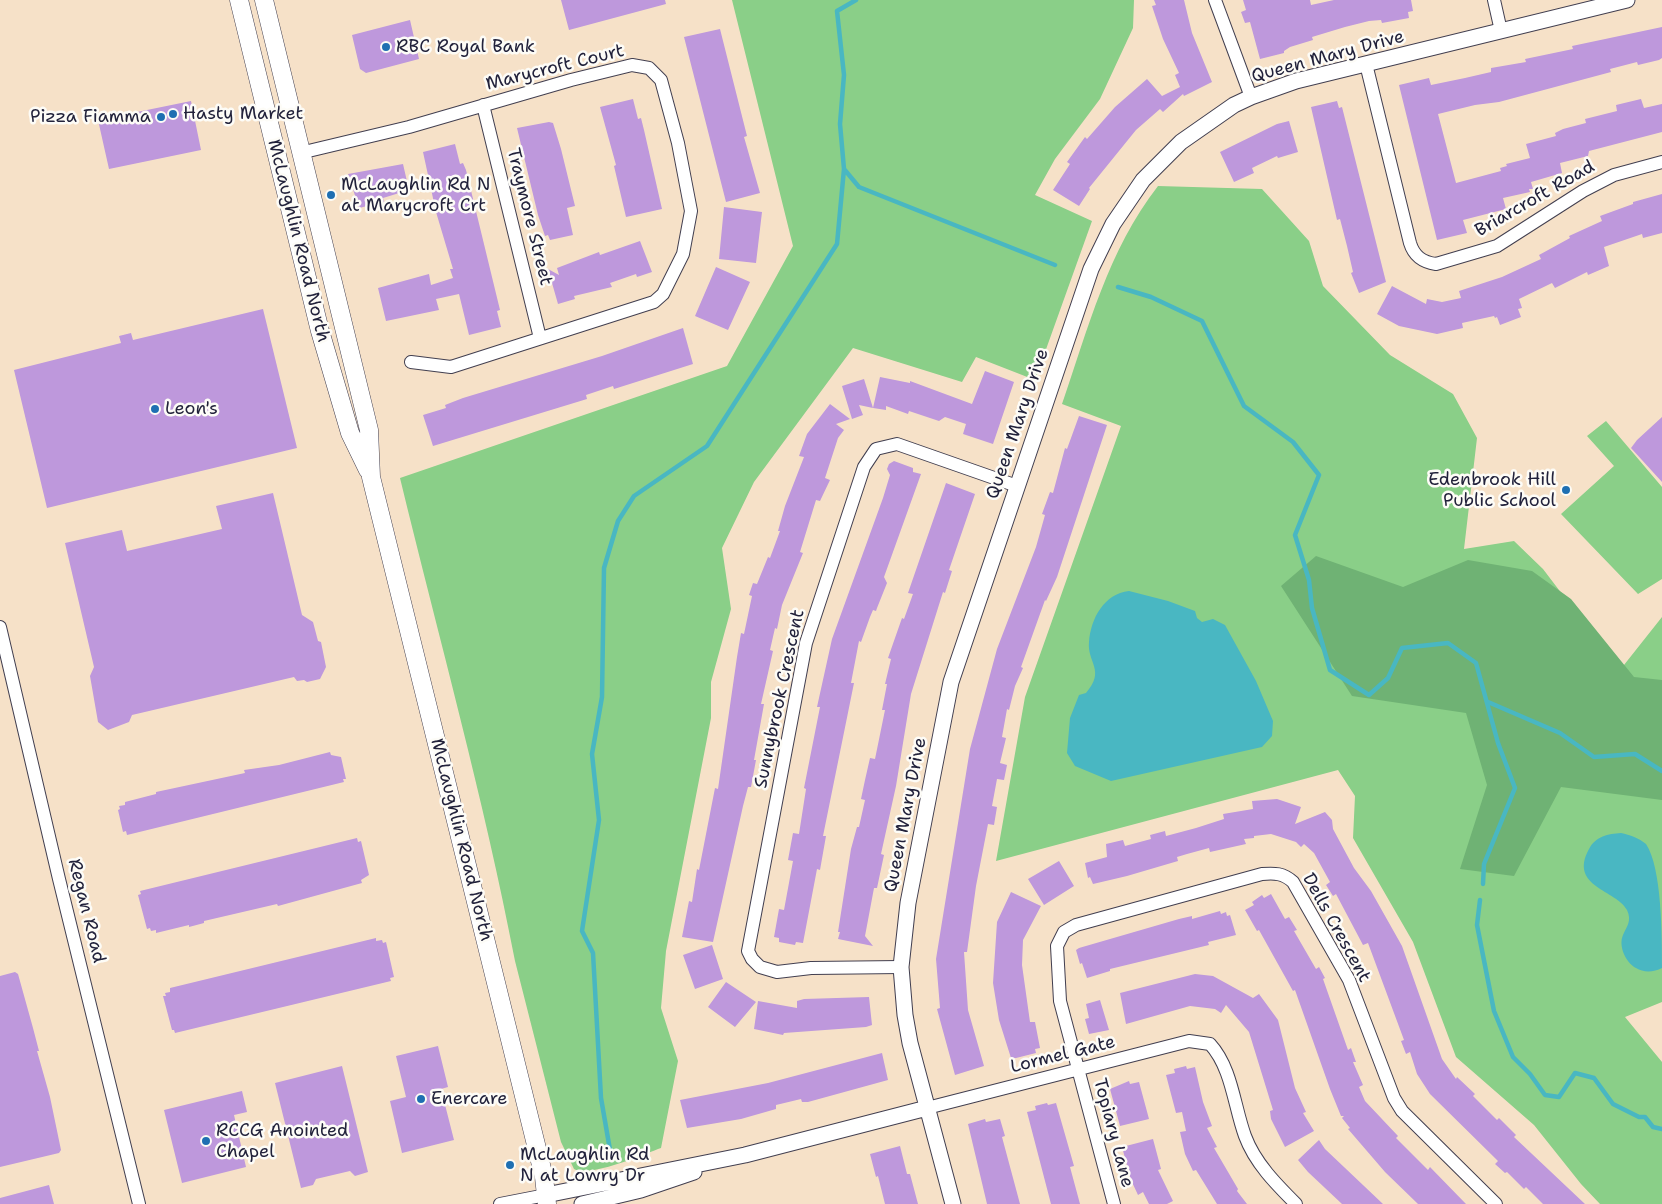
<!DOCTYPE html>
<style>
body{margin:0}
canvas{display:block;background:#f6e1c8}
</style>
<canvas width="1662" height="1204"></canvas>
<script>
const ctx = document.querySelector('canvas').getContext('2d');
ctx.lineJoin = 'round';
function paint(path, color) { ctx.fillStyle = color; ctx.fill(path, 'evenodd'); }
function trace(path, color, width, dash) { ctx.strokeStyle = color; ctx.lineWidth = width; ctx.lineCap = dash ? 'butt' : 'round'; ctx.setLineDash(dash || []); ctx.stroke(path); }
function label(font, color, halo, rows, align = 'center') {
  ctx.font = font + ' "Shantell Sans",sans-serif'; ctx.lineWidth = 5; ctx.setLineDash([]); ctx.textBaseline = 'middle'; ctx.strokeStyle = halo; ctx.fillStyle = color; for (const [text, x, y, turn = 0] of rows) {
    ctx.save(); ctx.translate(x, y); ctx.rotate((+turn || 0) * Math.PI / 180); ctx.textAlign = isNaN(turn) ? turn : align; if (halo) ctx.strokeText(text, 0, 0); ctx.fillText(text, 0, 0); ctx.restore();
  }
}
paint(new Path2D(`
 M732 0H1134L1133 28 1100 99 1055 159 1035 195 1092 221 1035 380 976 357 962 382 853 348 754 482 722 548 731 609 711 682V718L666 951 661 1008 678 1061 661 1148C644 1154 590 1178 574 1169L561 1142 515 961C484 799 439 639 400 478L727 366 793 246Z
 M1158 186 1262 189 1309 241 1323 286 1390 355 1453 394 1477 438 1464 549 1514 541 1543 569 1620 670 1662 617V1002L1625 1017 1662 1062V1204H1600L1581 1184 1534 1125 1456 1057 1413 942 1353 838 1355 796 1338 770 996 861 1025 697 1121 426 1062 404C1088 329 1108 250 1158 186Z
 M1606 421 1662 487V579L1638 594 1561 514 1614 466 1587 436Z`), '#8acf88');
paint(new Path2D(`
 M1316 556 1403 587 1468 560 1532 571 1571 599 1634 677 1662 680V800L1561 787 1514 876 1460 869 1487 785 1466 713 1352 696 1281 586Z`), '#6fb274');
paint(new Path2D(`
 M1129 591 1168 601 1195 611 1197 618 1202 622 1213 619 1225 625 1256 681 1273 721 1272 736 1262 747 1111 781 1075 766 1067 753 1070 718 1079 695 1086 693C1106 670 1087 663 1089 642 1091 618 1104 594 1129 591Z
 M1621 833C1630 835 1639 838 1646 844 1662 868 1662 936 1662 968 1654 972 1644 973 1636 968 1626 963 1618 946 1623 935 1627 926 1632 921 1627 910 1617 890 1568 887 1589 849 1596 836 1608 834 1621 833Z`), '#49b7c2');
trace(new Path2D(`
 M856 0 837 11 844 75 840 124 844 169 859 187 1055 265
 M1118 287 1151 297 1202 321 1244 406 1293 442 1319 475 1295 535 1309 580 1312 608 1330 670 1369 695 1388 678 1402 648 1448 643 1476 663 1498 743 1515 788 1484 864 1483 884
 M1488 702 1560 733 1594 757 1635 754 1662 771
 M1480 900 1477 925 1494 1011 1513 1057 1530 1074 1545 1095 1559 1097 1575 1073 1594 1078 1613 1104 1639 1117H1645L1653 1127 1662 1129
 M610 1150 601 1098 593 953 582 931 599 820 592 754 602 697 604 568 618 521 634 496 707 446 837 244 844 169`), '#49b7c2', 4.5);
paint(new Path2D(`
 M561 0H665L666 4 569 30Z
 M1154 0H1184L1192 33 1212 82 1184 96 1183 94 1163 112 1160 109 1136 130 1089 188 1090 189 1079 206 1053 190 1070 164 1067 162 1085 137 1087 139 1115 107 1147 79 1162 96 1180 87 1175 75 1179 73 1163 39 1152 6 1156 5Z
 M1243 0H1310L1311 5 1334 0H1411L1413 11 1408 12 1409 18 1382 23 1381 20 1369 21 1345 27 1312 37 1313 40 1290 47 1284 51V53L1260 59 1250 22 1245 23 1241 12 1246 10Z
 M410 20 419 59 366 73 360 69 352 35Z
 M1662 27V58L1659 60 1638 65 1637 62 1610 69 1611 72 1499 102 1475 105 1438 114 1456 183 1501 171 1500 168 1507 166 1506 164 1530 158 1526 144 1556 136 1555 133 1563 129 1586 123 1585 119 1617 111 1616 105 1641 99 1644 108 1662 104V132L1589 151 1588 156 1560 163 1562 173 1531 182 1533 189H1529L1530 192 1503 198 1506 209 1463 220 1467 233 1437 240 1399 85 1429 78 1431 85 1465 78 1491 72V68L1526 62 1525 59 1573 49 1572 46Z
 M720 29 747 136 744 137 760 193 726 202 684 37Z
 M633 99 638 119 641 118 644 130 662 209 626 217 614 166 616 165 600 107Z
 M191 101 201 150 109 169 98 120Z
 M1337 101 1339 108 1342 107 1386 282 1359 293 1351 273 1353 272 1347 246 1340 219 1337 220 1311 107Z
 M1289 121 1298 152 1278 158 1277 156 1252 168 1254 173 1234 182 1220 152 1277 124Z
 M549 122 553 123 561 149 575 206 567 208 573 235 550 240 548 235 545 236 538 215 517 128Z
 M455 144 460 164 463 163 466 170 500 310 497 311 501 327 469 335 459 294 436 299 439 310 386 321 378 288 429 274 431 285 453 278 450 269H453L436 212 423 152Z
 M403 164 409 190 383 198 384 202 359 208 348 174Z
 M1662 194V233L1643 238 1642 234 1604 247 1609 266 1588 275 1587 272 1555 288 1552 283 1519 299 1522 308 1518 309 1521 317 1500 325 1497 317 1495 318 1494 316 1462 323 1463 328 1437 334 1399 326 1377 314 1392 286 1426 304 1427 299 1442 302 1461 298 1459 291 1502 277 1541 259 1539 255 1570 238 1569 236 1602 221 1600 216 1633 204V202Z
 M724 207 762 212 756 263 719 259Z
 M640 241 652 272 637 277 636 274 610 283 612 287 574 296 575 299 558 304 548 269 559 275 557 268 599 252 600 255Z
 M716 267 750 282 728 330 695 316Z
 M263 309 297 448 47 508 14 370 121 343 119 336 131 333 133 340Z
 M683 328 693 364 614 389 613 386 586 395 587 399 433 446 423 415 446 408 445 405 463 398 602 356Z
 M985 371 1014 382 993 444 963 434 966 424 945 417 939 421 909 411 908 414 886 406V410L873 408 880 377 910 383V381L972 404Z
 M864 379 873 408 859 405 863 415 852 419 842 386Z
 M830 404 850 419 836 424 844 430 838 438 825 478 830 480 820 501 816 500 800 552 803 553 782 605 777 629 775 628 770 650 773 651 761 704H764L754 760H756L751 787H748L743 806 713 942 682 937 689 901 692 902 697 869 699 870 715 788 718 789 737 657 741 633 744 634 752 596 749 595 753 583 757 584 768 557 770 558 780 531H778L785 506 804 457 799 456 807 434Z
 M1079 416 1107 425 1057 577 1046 601 1045 600 1021 667 1023 668 1015 686 1009 710 1007 709 1002 737 1006 738 1000 763 1007 765 1004 780 997 779 992 806 997 807 994 825 988 824 976 886 967 952H964L968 1010 984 1066 955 1075 937 1009 940 1008 936 959 970 749 997 649 1036 547 1045 515 1042 514 1050 492 1053 493 1065 448 1067 449Z
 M1662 417V482L1631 448 1637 440Z
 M894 461 913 468V472L921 474 884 577 887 583 877 608 876 611 873 610 870 617 861 642 859 641 851 683H854L823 836H826L820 870 817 869 803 943 796 942 795 945 779 942V938L774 937 779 909 784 910 793 861 788 860 793 833 799 834 806 789 804 788 820 707H817L832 639 883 498 890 475 887 469 889 464Z
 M946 483 975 494 949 570 952 571 945 593 943 592 911 694 896 786 881 854 884 855 877 888H874L865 936 873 946 838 939 840 932H838L851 849 857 827H859L865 800 861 799 865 780 870 758 875 759 885 710H882L887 684H885L891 659 888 658 902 618 904 619 913 594 908 593Z
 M273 493 302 615 313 622 318 641 321 642 326 667 320 679 307 682 304 680 297 681 294 677 132 715 129 722 108 730 98 722 90 676 94 667 65 543 122 530 127 551 222 529 216 506Z
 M330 752 331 755 341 757 346 779H343L344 782 127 835 126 831 123 832 118 810 120 809 119 806 125 805V802L156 794V792L245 773 244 770 279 765Z
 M1277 799 1301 807 1295 824 1325 812 1332 820 1333 829 1354 868 1371 891 1402 946 1442 1059 1456 1079 1457 1077 1475 1094 1473 1096 1497 1120 1499 1118 1516 1135 1514 1137 1585 1204H1543L1526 1187 1524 1189 1507 1172 1505 1173 1495 1164 1498 1161 1430 1094 1417 1074 1410 1052 1406 1054 1401 1041 1404 1040 1368 943 1363 945 1336 894 1333 896 1326 885 1330 882 1314 853 1304 844 1301 847 1296 842 1271 834 1254 836V838L1244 839 1246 844 1210 852 1209 848 1187 854 1177 857 1178 861 1127 876 1093 884 1090 877 1088 878 1085 863 1107 857 1106 844 1123 840 1125 846 1151 839 1150 835 1165 831 1166 836 1196 828 1224 819 1223 814 1253 809 1252 801Z
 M357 838 358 842 361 841 369 875 361 880 362 883 278 906 277 904 204 921V923L189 927V925L156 933V930L151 931 150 928 147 929 138 895 141 894 140 891Z
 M1059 861 1074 886 1044 905 1028 879Z
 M1011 892 1041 906 1023 940 1022 965 1030 1022H1035L1040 1048 1035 1049 1036 1053 1016 1058H1011L999 1020 993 983 997 922Z
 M1271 894 1285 919 1289 917 1297 930 1294 931 1316 969 1319 967 1325 978 1323 979 1348 1050 1351 1048 1356 1062H1353L1363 1085 1359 1087 1365 1101 1398 1136 1396 1138 1428 1170 1430 1167 1466 1204H1418L1385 1172 1348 1129 1350 1128 1342 1118 1344 1116H1341L1330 1089 1295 990 1293 991 1259 930 1257 931 1245 910 1254 905 1252 902 1262 895 1264 898Z
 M1220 911 1221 914 1226 912 1227 916 1230 915 1236 935 1208 942 1209 945 1110 969V971L1087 978 1082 963 1080 964 1076 950 1079 948 1179 919 1192 916V919Z
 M376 938V941L382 940 383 943 386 942 394 977 390 978 391 981 175 1033 174 1030H172L163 996H166L165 993 170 992V988Z
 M712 945 723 979 695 989 683 955Z
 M15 972 18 974 33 1028 39 1051H37L50 1097 61 1150 59 1153 0 1167V976Z
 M1195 974 1213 976 1253 998 1259 994 1278 1020 1295 1088 1306 1112 1303 1113 1314 1131 1285 1147 1271 1119 1270 1111 1273 1110 1249 1032 1226 1005 1221 1013 1215 1009 1190 1006 1126 1024 1120 993Z
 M726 982 756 1002 735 1027 708 1007Z
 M869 997 872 1025 866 1027 784 1033 783 1035 754 1029 758 1001 797 1008V1001L804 999Z
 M1100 1000 1109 1030 1089 1034 1085 1019 1089 1018 1086 1004Z
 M438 1046 448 1087 441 1089 454 1140 402 1153 390 1101 406 1097 396 1056Z
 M882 1053 888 1080 808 1102H802L801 1099 776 1105V1109L741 1119 687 1128 680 1100 768 1083Z
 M342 1066 368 1172 355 1176 350 1171 316 1179 313 1185 301 1188 275 1083Z
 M1186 1066 1187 1069 1195 1067 1203 1102 1212 1126 1207 1128 1217 1147 1214 1148 1238 1189 1237 1191 1247 1204H1217L1196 1170 1193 1171 1185 1154 1180 1132 1186 1131 1182 1112 1176 1113 1166 1075 1175 1073 1174 1069Z
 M1129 1081 1130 1084 1139 1082 1149 1119 1120 1126 1110 1089Z
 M242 1091 247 1112 234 1115 246 1167 182 1183 164 1110Z
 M1047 1103 1048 1105 1056 1103 1074 1166 1070 1167 1080 1204H1051L1027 1112 1036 1110 1035 1106Z
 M985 1119 986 1122 1000 1119 1005 1136 1002 1137 1020 1204H987L968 1124Z
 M1153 1139 1161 1169 1158 1170 1173 1201 1167 1204H1149L1143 1192 1138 1195 1131 1180 1122 1147Z
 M1319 1140 1325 1149 1383 1204H1342L1308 1172 1298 1160Z
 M900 1146 907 1174H910L918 1204H885L878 1176 876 1177 870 1154Z
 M49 1185 54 1204H0V1198Z`), '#be98dc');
const minor = new Path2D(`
 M1215 0 1251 97
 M1494 0 1501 31
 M1366 64 1410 243C1414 256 1422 262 1436 264L1497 246 1583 191 1614 175 1662 162
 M483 105 540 338
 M300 153 409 127 571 80 632 65 649 68 661 80 678 143 691 211 683 254 663 294 654 302 451 367 411 362
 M0 627 59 879 139 1204
 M901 967 811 968 777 972 760 967 752 959 748 951 806 643 864 467 876 449 897 444 1017 486
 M927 1108 1189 1041 1210 1044C1232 1068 1234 1106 1245 1136 1255 1163 1276 1184 1296 1204
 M500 1204 546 1195
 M1114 1204 1060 1001 1057 946 1064 932 1076 925 1262 874C1275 873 1283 873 1293 882L1349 980 1394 1098 1402 1111 1496 1204`);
const tertiary = new Path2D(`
 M546 1195 745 1155 927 1108
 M582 1204 641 1190 694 1172
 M953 1204 910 1043 905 1015 901 967 908 903 951 682 1091 269 1113 224 1143 180 1181 142 1234 105 1251 97 1296 81 1627 0`);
const secondary = new Path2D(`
 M239 0 320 331 350 433 368 470
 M264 0 369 430 371 477 544 1177 547 1204`);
trace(minor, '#423f50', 14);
trace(tertiary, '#423f50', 17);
trace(secondary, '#423f50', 19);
trace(minor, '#fff', 12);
trace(tertiary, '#fff', 15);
trace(secondary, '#fff', 18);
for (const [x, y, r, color] of [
 [386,47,5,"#1f6fb2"],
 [173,114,5,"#1f6fb2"],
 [161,117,5,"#1f6fb2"],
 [331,195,5,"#1f6fb2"],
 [155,409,5,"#1f6fb2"],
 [1566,490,5,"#1f6fb2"],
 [421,1099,5,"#1f6fb2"],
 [206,1141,5,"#1f6fb2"],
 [510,1165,5,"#1f6fb2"]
]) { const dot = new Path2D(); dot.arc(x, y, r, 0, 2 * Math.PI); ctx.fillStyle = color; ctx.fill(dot); trace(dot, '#fdfcf7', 2); }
label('18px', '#22223b', '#fdfcf7', [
 ["RBC Royal Bank",396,47],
 ["Hasty Market",183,114],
 ["Pizza Fiamma",151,117,"right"],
 ["McLaughlin Rd N",341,185],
 ["at Marycroft Crt",341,206],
 ["Leon's",165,409],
 ["Edenbrook Hill",1556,480,"right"],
 ["Public School",1556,501,"right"],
 ["Enercare",431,1099],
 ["RCCG Anointed",216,1131],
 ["Chapel",216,1152],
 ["McLaughlin Rd",520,1155],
 ["N at Lowry Dr",520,1176]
], 'left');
label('18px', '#22223b', '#fdfcf7', [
 ["Queen Mary Drive",1328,57,-15],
 ["Marycroft Court",555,68,-14],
 ["Briarcroft Road",1535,199,-30],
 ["Traymore Street",529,217,76],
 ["McLaughlin Road North",298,241,76],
 ["Queen Mary Drive",1018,424,-71],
 ["Sunnybrook Crescent",780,699,-78],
 ["Queen Mary Drive",906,815,-79],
 ["McLaughlin Road North",461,840,76],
 ["Regan Road",86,911,76],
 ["Dells Crescent",1336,928,61],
 ["Lormel Gate",1063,1055,-14],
 ["Topiary Lane",1113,1133,75]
]);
</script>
